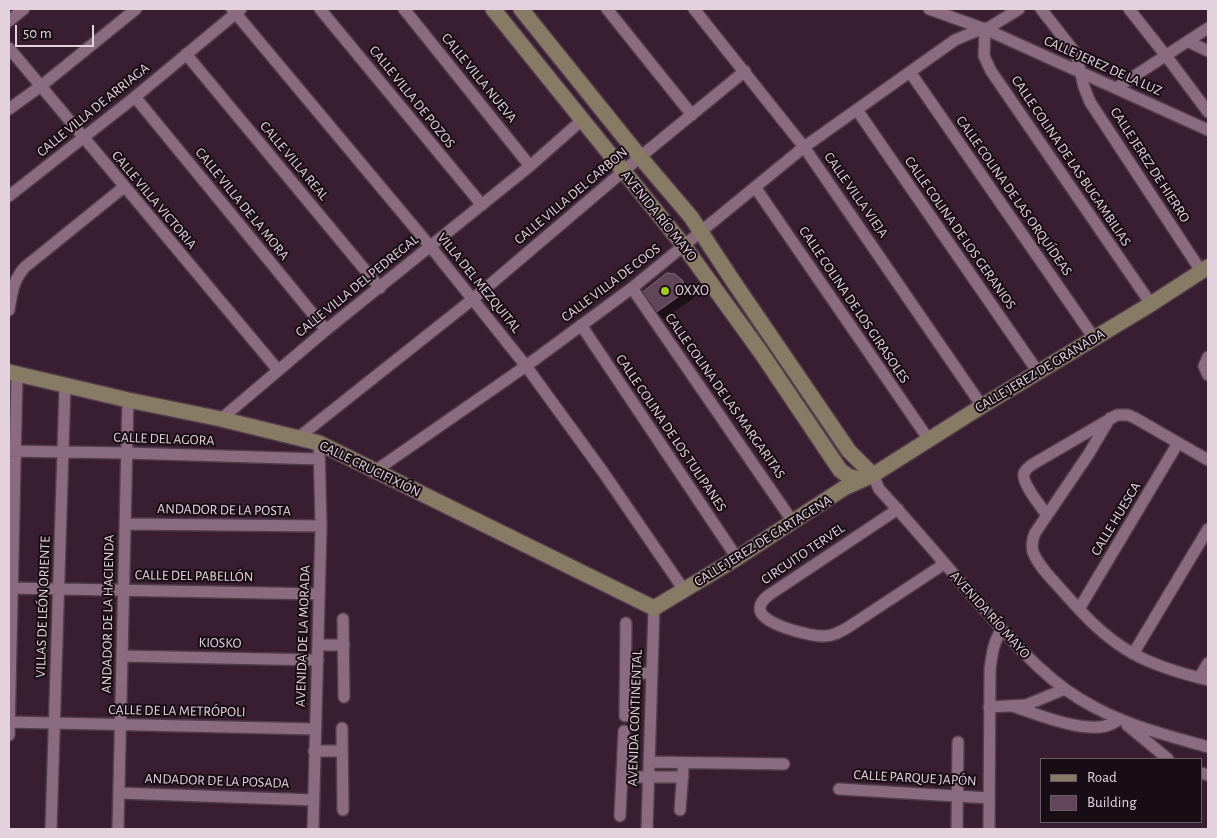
<!DOCTYPE html>
<meta charset="utf-8">
<style>
body{margin:0}
#map{position:relative;width:1217px;height:838px;overflow:hidden;background:#381e30;font-family:"Alegreya Sans",sans-serif}
canvas{display:block}
.frame{position:absolute;inset:0;border:10px solid #e3d2dd;pointer-events:none}
.legend{position:absolute;left:1040px;top:758px;width:162px;height:65px;box-sizing:border-box;background:#180d14;border:1px solid #695c64;margin:0;padding:6px 9px;list-style:none;font-size:15px;color:#e3d2dd}
.legend li{display:flex;align-items:center;gap:10px;height:25px}
.legend b{width:25px;border:1px solid #695c64}
.scale{position:absolute;left:15px;top:25px;width:79px;height:22px;box-sizing:border-box;border:2px solid #e3d2dd;border-top:0;padding-left:6px;font-size:15px;line-height:18px;white-space:nowrap;color:#e3d2dd;-webkit-text-stroke:4px #180d14;paint-order:stroke}
</style>
<div id="map">
<canvas width="1217" height="838"></canvas>
<div class="frame"></div>
<ul class="legend">
<li><b style="height:6px;background:#887b66"></b>Road</li>
<li><b style="height:14px;background:#624558"></b>Building</li>
</ul>
<div class="scale">50 m</div>
</div>
<script>
const ctx = document.querySelector('canvas').getContext('2d');
ctx.lineJoin = 'round';
function paint(path, color) { ctx.fillStyle = color; ctx.fill(path, 'evenodd'); }
function trace(path, color, width, dash) { ctx.strokeStyle = color; ctx.lineWidth = width; ctx.lineCap = dash ? 'butt' : 'round'; ctx.setLineDash(dash || []); ctx.stroke(path); }
function label(font, color, halo, rows, align = 'center') {
  ctx.font = font + ' "Alegreya Sans",sans-serif'; ctx.lineWidth = 4; ctx.setLineDash([]); ctx.textBaseline = 'middle'; ctx.strokeStyle = halo; ctx.fillStyle = color; for (const [text, x, y, turn = 0] of rows) {
    ctx.save(); ctx.translate(x, y); ctx.rotate((+turn || 0) * Math.PI / 180); ctx.textAlign = isNaN(turn) ? turn : align; if (halo) ctx.strokeText(text, 0, 0); ctx.fillText(text, 0, 0); ctx.restore();
  }
}
paint(new Path2D(`
 M681 281 688 288 694 298 663 319 656 312Z`), '#0007');
const building = new Path2D(`
 M667 273 675 274 682 280 688 290 655 313 642 293Z`);
paint(building, '#624558');
trace(building, '#88697d', 1);
const street = new Path2D(`
 M232 9 430 246 526 366 603 472 684 590
 M320 9 482 205
 M404 9 530 166
 M607 9 692 115
 M694 9 804 147 982 406
 M929 9 985 29 1208 130
 M1041 9 1074 51 1077 57 1084 87 1090 102 1201 271
 M1129 9 1167 57 1208 112
 M9 21 24 9
 M985 29 984 56 991 71 1151 304
 M1189 42 1208 51
 M9 48 278 370
 M186 54 380 288
 M910 72 1094 338
 M1116 88 1208 28
 M135 97 326 330
 M9 109 41 86 136 9
 M857 110 1038 372
 M755 187 929 440
 M9 196 135 97 241 9
 M632 288 793 522
 M9 310C12 293 13 280 25 267L124 187
 M581 325 737 558
 M1208 357 1204 366 1208 375
 M1110 418 1088 455 1035 533C1032 540 1031 545 1033 552 1038 565 1049 576 1058 586 1081 612 1102 636 1132 653 1155 666 1183 674 1208 680
 M221 419 326 330 530 166 582 120
 M299 437 473 299 640 157 745 71
 M9 451 126 453 319 459
 M375 471 526 366 632 288 804 147 955 40 974 32 990 27 1019 9
 M873 475 879 489C915 528 949 569 984 609 1017 646 1049 684 1094 707 1129 726 1169 736 1208 747
 M898 509 769 595C765 598 760 602 760 608 758 624 812 637 825 636 833 636 840 632 847 628L944 564
 M1047 515C1041 507 1021 482 1024 473 1026 469 1030 466 1033 464L1117 415H1128L1135 418 1208 460
 M126 524 321 526
 M9 588 319 594
 M1079 609 1178 443
 M343 619 344 697
 M318 645H344
 M1133 654 1208 529
 M122 656 318 660
 M626 674 651 673
 M1199 678 1208 663
 M1012 706C1037 714 1084 734 1109 725 1113 724 1116 721 1120 719
 M989 707 1026 705 1065 689
 M625 716 626 623
 M9 722 315 729
 M1127 725 1168 759
 M342 728 343 810
 M9 735 17 375
 M314 751H342
 M649 762 784 764
 M1201 773 1208 775
 M622 777H683
 M839 789 989 798
 M119 793 313 800
 M680 810 683 770
 M620 816 624 731
 M51 829 65 386
 M118 829 128 400
 M313 829 321 526 319 443
 M647 829 654 608
 M957 829 958 742
 M989 829 990 669C992 655 993 642 1002 629`);
const secondary = new Path2D(`
 M493 9 684 246 762 354 840 470 848 476 861 480
 M521 9 640 157 691 217 733 281 849 451 873 475
 M9 372 128 400 221 419 319 443 654 608 737 558 844 488 873 475 982 406 1151 304 1208 267`);
trace(street, '#513c4a', 14);
trace(secondary, '#513c4a', 18);
trace(street, '#8a6b7f', 11);
trace(secondary, '#887b66', 15);
for (const [x, y, r, color] of [
 [665,291,5,"#a3c926"]
]) { const dot = new Path2D(); dot.arc(x, y, r, 0, 2 * Math.PI); ctx.fillStyle = color; ctx.fill(dot); trace(dot, '#180d14', 2); }
label('14px', '#e3d2dd', '#180d14', [
 ["CALLE JEREZ DE LA LUZ",1103,66,24],
 ["CALLE VILLA NUEVA",479,78,51],
 ["CALLE VILLA DE POZOS",412,97,51],
 ["CALLE VILLA DE ARRIAGA",93,110,-39],
 ["CALLE VILLA REAL",294,161,50],
 ["CALLE COLINA DE LAS BUGAMBILIAS",1071,161,56],
 ["CALLE JEREZ DE HIERRO",1150,165,57],
 ["CALLE VILLA VIEJA",856,195,55],
 ["CALLE VILLA DEL CARBON",571,196,-40],
 ["CALLE COLINA DE LAS ORQUÍDEAS",1014,196,55],
 ["CALLE VILLA VICTORIA",154,200,50],
 ["CALLE VILLA DE LA MORA",242,204,51],
 ["AVENIDA RÍO MAYO",659,216,51],
 ["CALLE COLINA DE LOS GERANIOS",960,233,55],
 ["VILLA DEL MEZQUITAL",479,283,51],
 ["CALLE VILLA DE COOS",611,283,-37],
 ["CALLE VILLA DEL PEDREGAL",357,286,-39],
 ["CALLE COLINA DE LOS GIRASOLES",854,305,56],
 ["CALLE JEREZ DE GRANADA",1040,371,-31],
 ["CALLE COLINA DE LAS MARGARITAS",725,396,55],
 ["CALLE COLINA DE LOS TULIPANES",671,433,56],
 ["CALLE DEL AGORA",164,439,2],
 ["CALLE CRUCIFIXIÓN",370,469,26],
 ["ANDADOR DE LA POSTA",224,510,1],
 ["CALLE HUESCA",1116,519,-59],
 ["CALLE JEREZ DE CARTAGENA",763,541,-32],
 ["CIRCUITO TERVEL",803,554,-34],
 ["CALLE DEL PABELLÓN",194,576,1],
 ["VILLAS DE LEÓN ORIENTE",43,607,-88],
 ["ANDADOR DE LA HACIENDA",108,614,-89],
 ["AVENIDA RÍO MAYO",990,615,48],
 ["AVENIDA DE LA MORADA",303,636,-88],
 ["KIOSKO",220,643,1],
 ["CALLE DE LA METRÓPOLI",177,711,1],
 ["AVENIDA CONTINENTAL",635,718,-88],
 ["CALLE PARQUE JAPÓN",915,778,3],
 ["ANDADOR DE LA POSADA",217,781,2]
]);
label('14px', '#e3d2dd', '#180d14', [
 ["OXXO",675,291]
], 'left');
</script>
